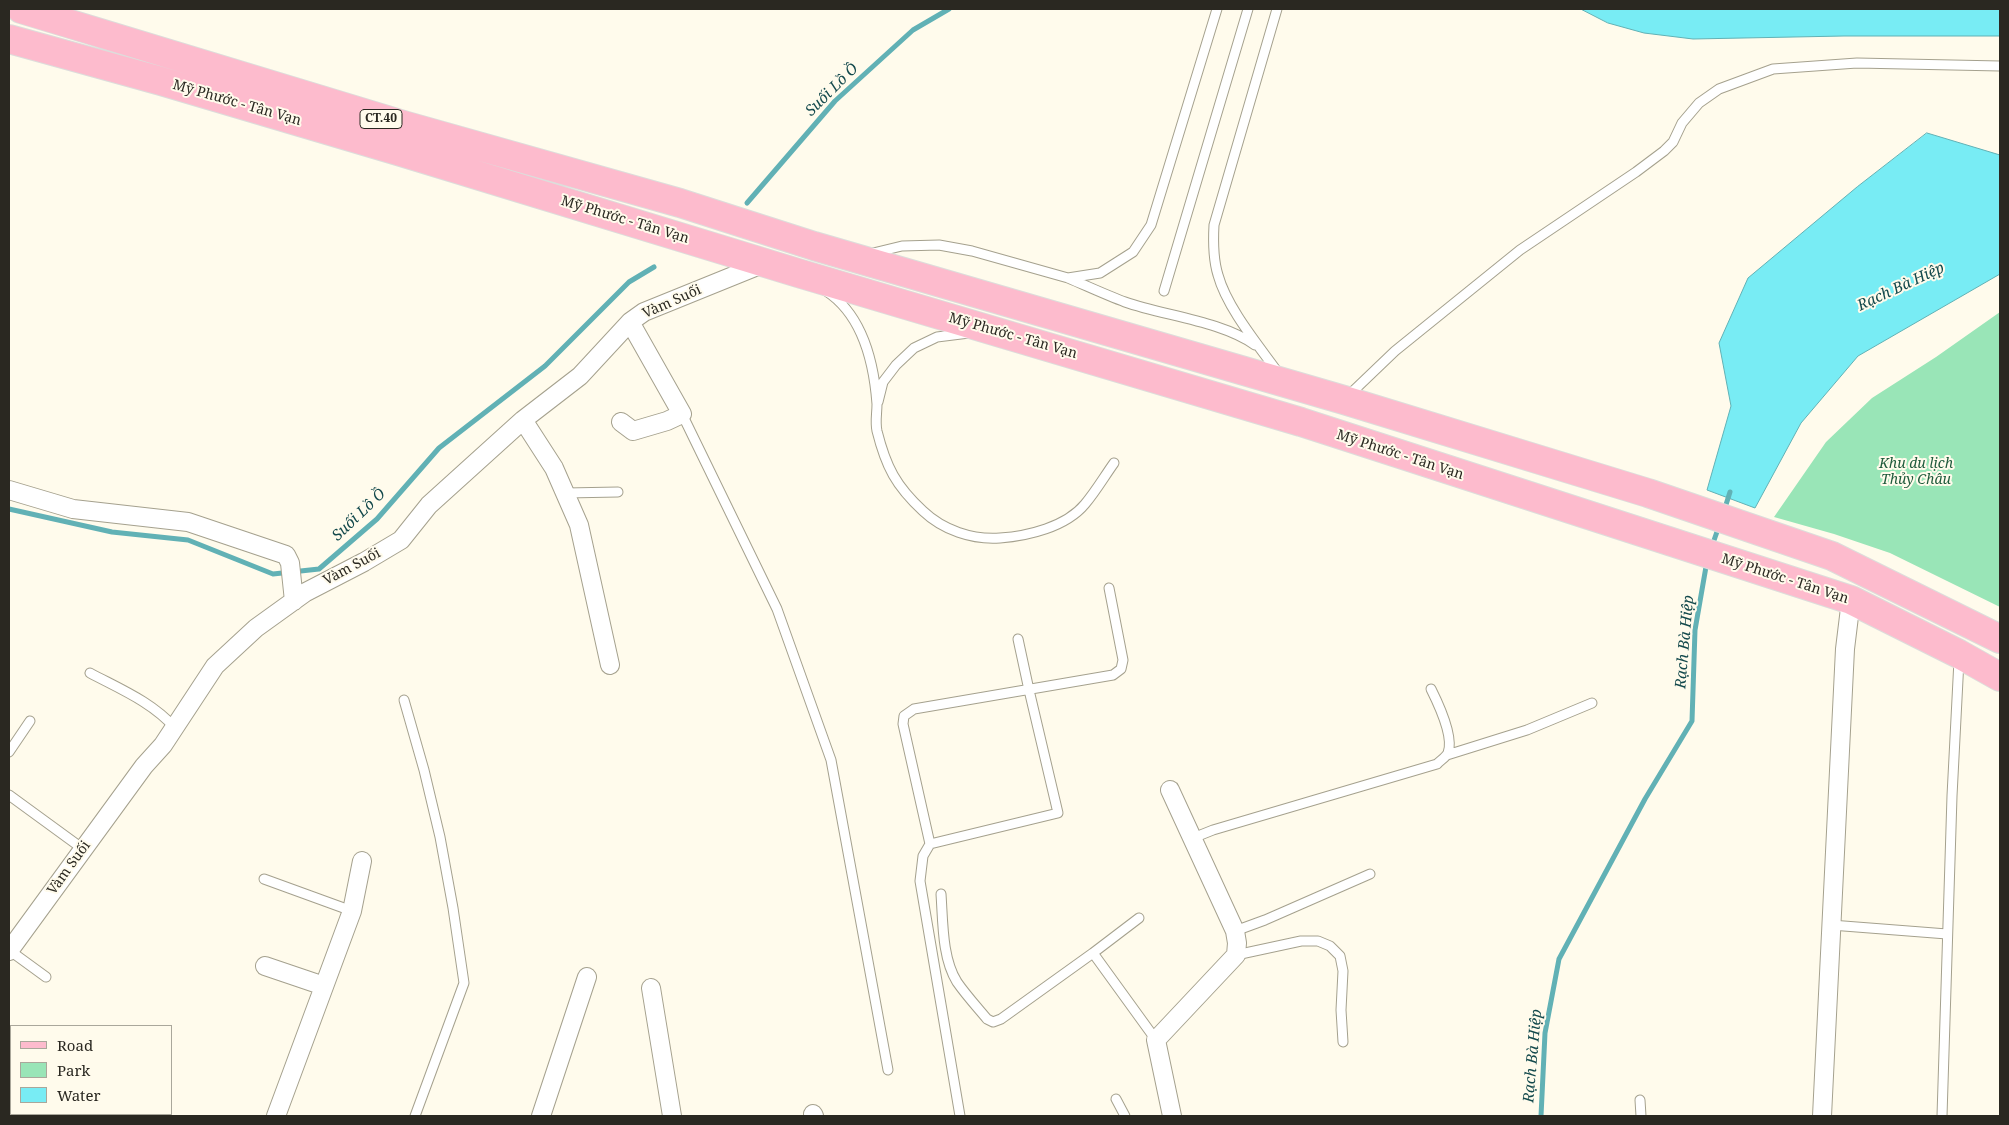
<!DOCTYPE html>
<meta charset="utf-8">
<style>
body{margin:0}
#map{position:relative;width:2009px;height:1125px;overflow:hidden;background:#fffbec;font-family:"Noto Serif",serif}
canvas{display:block}
.frame{position:absolute;inset:0;border:10px solid #2a2821;pointer-events:none}
.legend{position:absolute;left:10px;top:1025px;width:162px;height:90px;box-sizing:border-box;background:#fffbec;border:1px solid #aaa79b;margin:0;padding:6px 9px;list-style:none;font-size:15px;color:#2a2821}
.legend li{display:flex;align-items:center;gap:10px;height:25px}
.legend b{width:25px;border:1px solid #aaa79b}
</style>
<div id="map">
<canvas width="2009" height="1125"></canvas>
<div class="frame"></div>
<ul class="legend">
<li><b style="height:6px;background:#fdbbcd"></b>Road</li>
<li><b style="height:14px;background:#99e5b7"></b>Park</li>
<li><b style="height:14px;background:#78ecf4"></b>Water</li>
</ul>
</div>
<script>
const ctx = document.querySelector('canvas').getContext('2d');
ctx.lineJoin = 'round';
function paint(path, color) { ctx.fillStyle = color; ctx.fill(path, 'evenodd'); }
function trace(path, color, width, dash) { ctx.strokeStyle = color; ctx.lineWidth = width; ctx.lineCap = dash ? 'butt' : 'round'; ctx.setLineDash(dash || []); ctx.stroke(path); }
function label(font, color, halo, rows, align = 'center') {
  ctx.font = font + ' "Noto Serif",serif'; ctx.lineWidth = 4; ctx.setLineDash([]); ctx.textBaseline = 'middle'; ctx.strokeStyle = halo; ctx.fillStyle = color; for (const [text, x, y, turn = 0] of rows) {
    ctx.save(); ctx.translate(x, y); ctx.rotate((+turn || 0) * Math.PI / 180); ctx.textAlign = isNaN(turn) ? turn : align; if (halo) ctx.strokeText(text, 0, 0); ctx.fillText(text, 0, 0); ctx.restore();
  }
}
paint(new Path2D(`
 M2000 312V607L1890 553 1834 534 1774 517 1826 442 1872 398 1936 357Z`), '#99e5b7');
const water = new Path2D(`
 M1581 9H2000V36H1844L1693 39 1644 33 1608 23Z
 M1927 133 2000 155V274L1858 356 1801 423 1755 508 1707 490 1731 406 1719 343 1748 278 1857 187Z`);
paint(water, '#78ecf4');
trace(water, '#61b1b5', 1);
trace(new Path2D(`
 M747 203 835 101 913 30 949 9
 M9 509 112 532 188 540 273 574 319 569 377 519 439 448 545 366 629 282 654 267
 M1724 511 1730 492
 M1712 546 1719 526
 M1541 1116 1545 1033 1559 959 1645 799 1692 721 1695 630 1707 561`), '#61b1b5', 5);
const service = new Path2D(`
 M1277 9 1214 225C1213 243 1213 259 1218 275 1227 308 1259 346 1279 374
 M869 254 902 246 939 245 972 251 1068 278 1100 273 1133 252 1151 225 1217 9
 M1068 278C1087 286 1106 295 1125 302 1165 316 1221 321 1255 345
 M826 291C863 315 874 364 877 404 877 413 875 422 877 431 886 467 896 486 923 511 943 530 972 540 1000 538 1028 536 1066 527 1085 504 1096 491 1104 477 1114 463
 M1164 291 1248 9
 M1348 396 1395 351 1520 250 1636 172 1664 151 1673 142 1682 123 1699 103 1719 89 1773 69 1857 63 2000 66
 M878 402 883 382 896 365 914 348 937 337 969 333
 M682 414 777 609 831 760 888 1070
 M566 493 618 492
 M90 673C120 689 152 702 175 728
 M404 700 424 770 440 837 453 908 464 983 415 1116
 M9 752 30 721
 M1447 755 1527 730 1592 703
 M9 795 83 849
 M1193 838 1213 830 1437 764C1441 760 1446 757 1448 753 1454 737 1438 703 1431 689
 M930 844 903 724 904 716 914 709 1113 675 1121 669 1123 660 1109 588
 M264 879 352 911
 M941 894C943 922 942 958 957 982 966 995 977 1007 987 1019L993 1022 1001 1019 1093 953 1156 1040
 M1831 925 1947 934
 M1235 931 1265 920 1370 874
 M9 950 46 977
 M1093 953 1139 918
 M1236 955 1301 941H1318L1330 946 1340 956 1343 971 1341 1010 1343 1042
 M1116 1099 1125 1116
 M1640 1100 1641 1116
 M960 1116 920 881 923 856 930 844 1058 813 1029 690 1018 639
 M1942 1116 1952 796 1959 660`);
const minor = new Path2D(`
 M523 420 554 468 579 525 610 665
 M621 422 633 431 667 421 682 414 630 322
 M9 490 73 509 188 522 286 555 290 563 294 601
 M1170 790 1235 931 1237 943 1236 955 1156 1040 1172 1116
 M9 951 144 766 163 745 215 666 256 628 306 592 364 562 401 540 429 505 523 420 580 376 630 322 644 312 765 263
 M265 966 324 986
 M651 988 672 1116
 M813 1114 814 1116
 M276 1116 352 911 362 861
 M541 1116 587 977
 M1822 1116 1845 649 1851 600`);
const primary = new Path2D(`
 M21 9 407 126 680 203 814 246 1344 400 1648 493 1832 556 2000 639
 M9 39 161 81 398 151 798 273 1301 422 1851 600 1959 654 2000 677`);
trace(service, '#a5a18e', 11);
trace(minor, '#a5a18e', 20);
trace(primary, '#dddddb', 30);
trace(service, '#fff', 9);
trace(minor, '#fff', 18);
trace(primary, '#fdbbcd', 28);
for (const [x, y, w] of [
 [381,119,42]
]) { const box = new Path2D(); box.roundRect(x - w / 2, y - 9.5, w, 19, 4); ctx.fillStyle = '#fffbec'; ctx.fill(box); trace(box, '#2a2821', 1); }
label('bold 12px', '#2a2821', null, [
 ["CT.40",381,119]
]);
label('14px', '#2a2821', '#fffbec', [
 ["Mỹ Phước - Tân Vạn",237,103,16],
 ["Mỹ Phước - Tân Vạn",625,220,17],
 ["Vàm Suối",672,302,-24],
 ["Mỹ Phước - Tân Vạn",1013,336,16],
 ["Mỹ Phước - Tân Vạn",1400,455,18],
 ["Vàm Suối",352,567,-28],
 ["Mỹ Phước - Tân Vạn",1785,579,18],
 ["Vàm Suối",69,868,-54]
]);
label('italic 14px', '#1f5b3c', '#fffbec', [
 ["Khu du lịch",1916,464],
 ["Thủy Châu",1916,480]
]);
label('italic 15px', '#13494c', '#fffbec', [
 ["Suối Lồ Ồ",832,90,-45],
 ["Rạch Bà Hiệp",1901,287,-25],
 ["Suối Lồ Ồ",359,515,-44],
 ["Rạch Bà Hiệp",1685,642,-85],
 ["Rạch Bà Hiệp",1533,1056,-85]
]);
</script>
